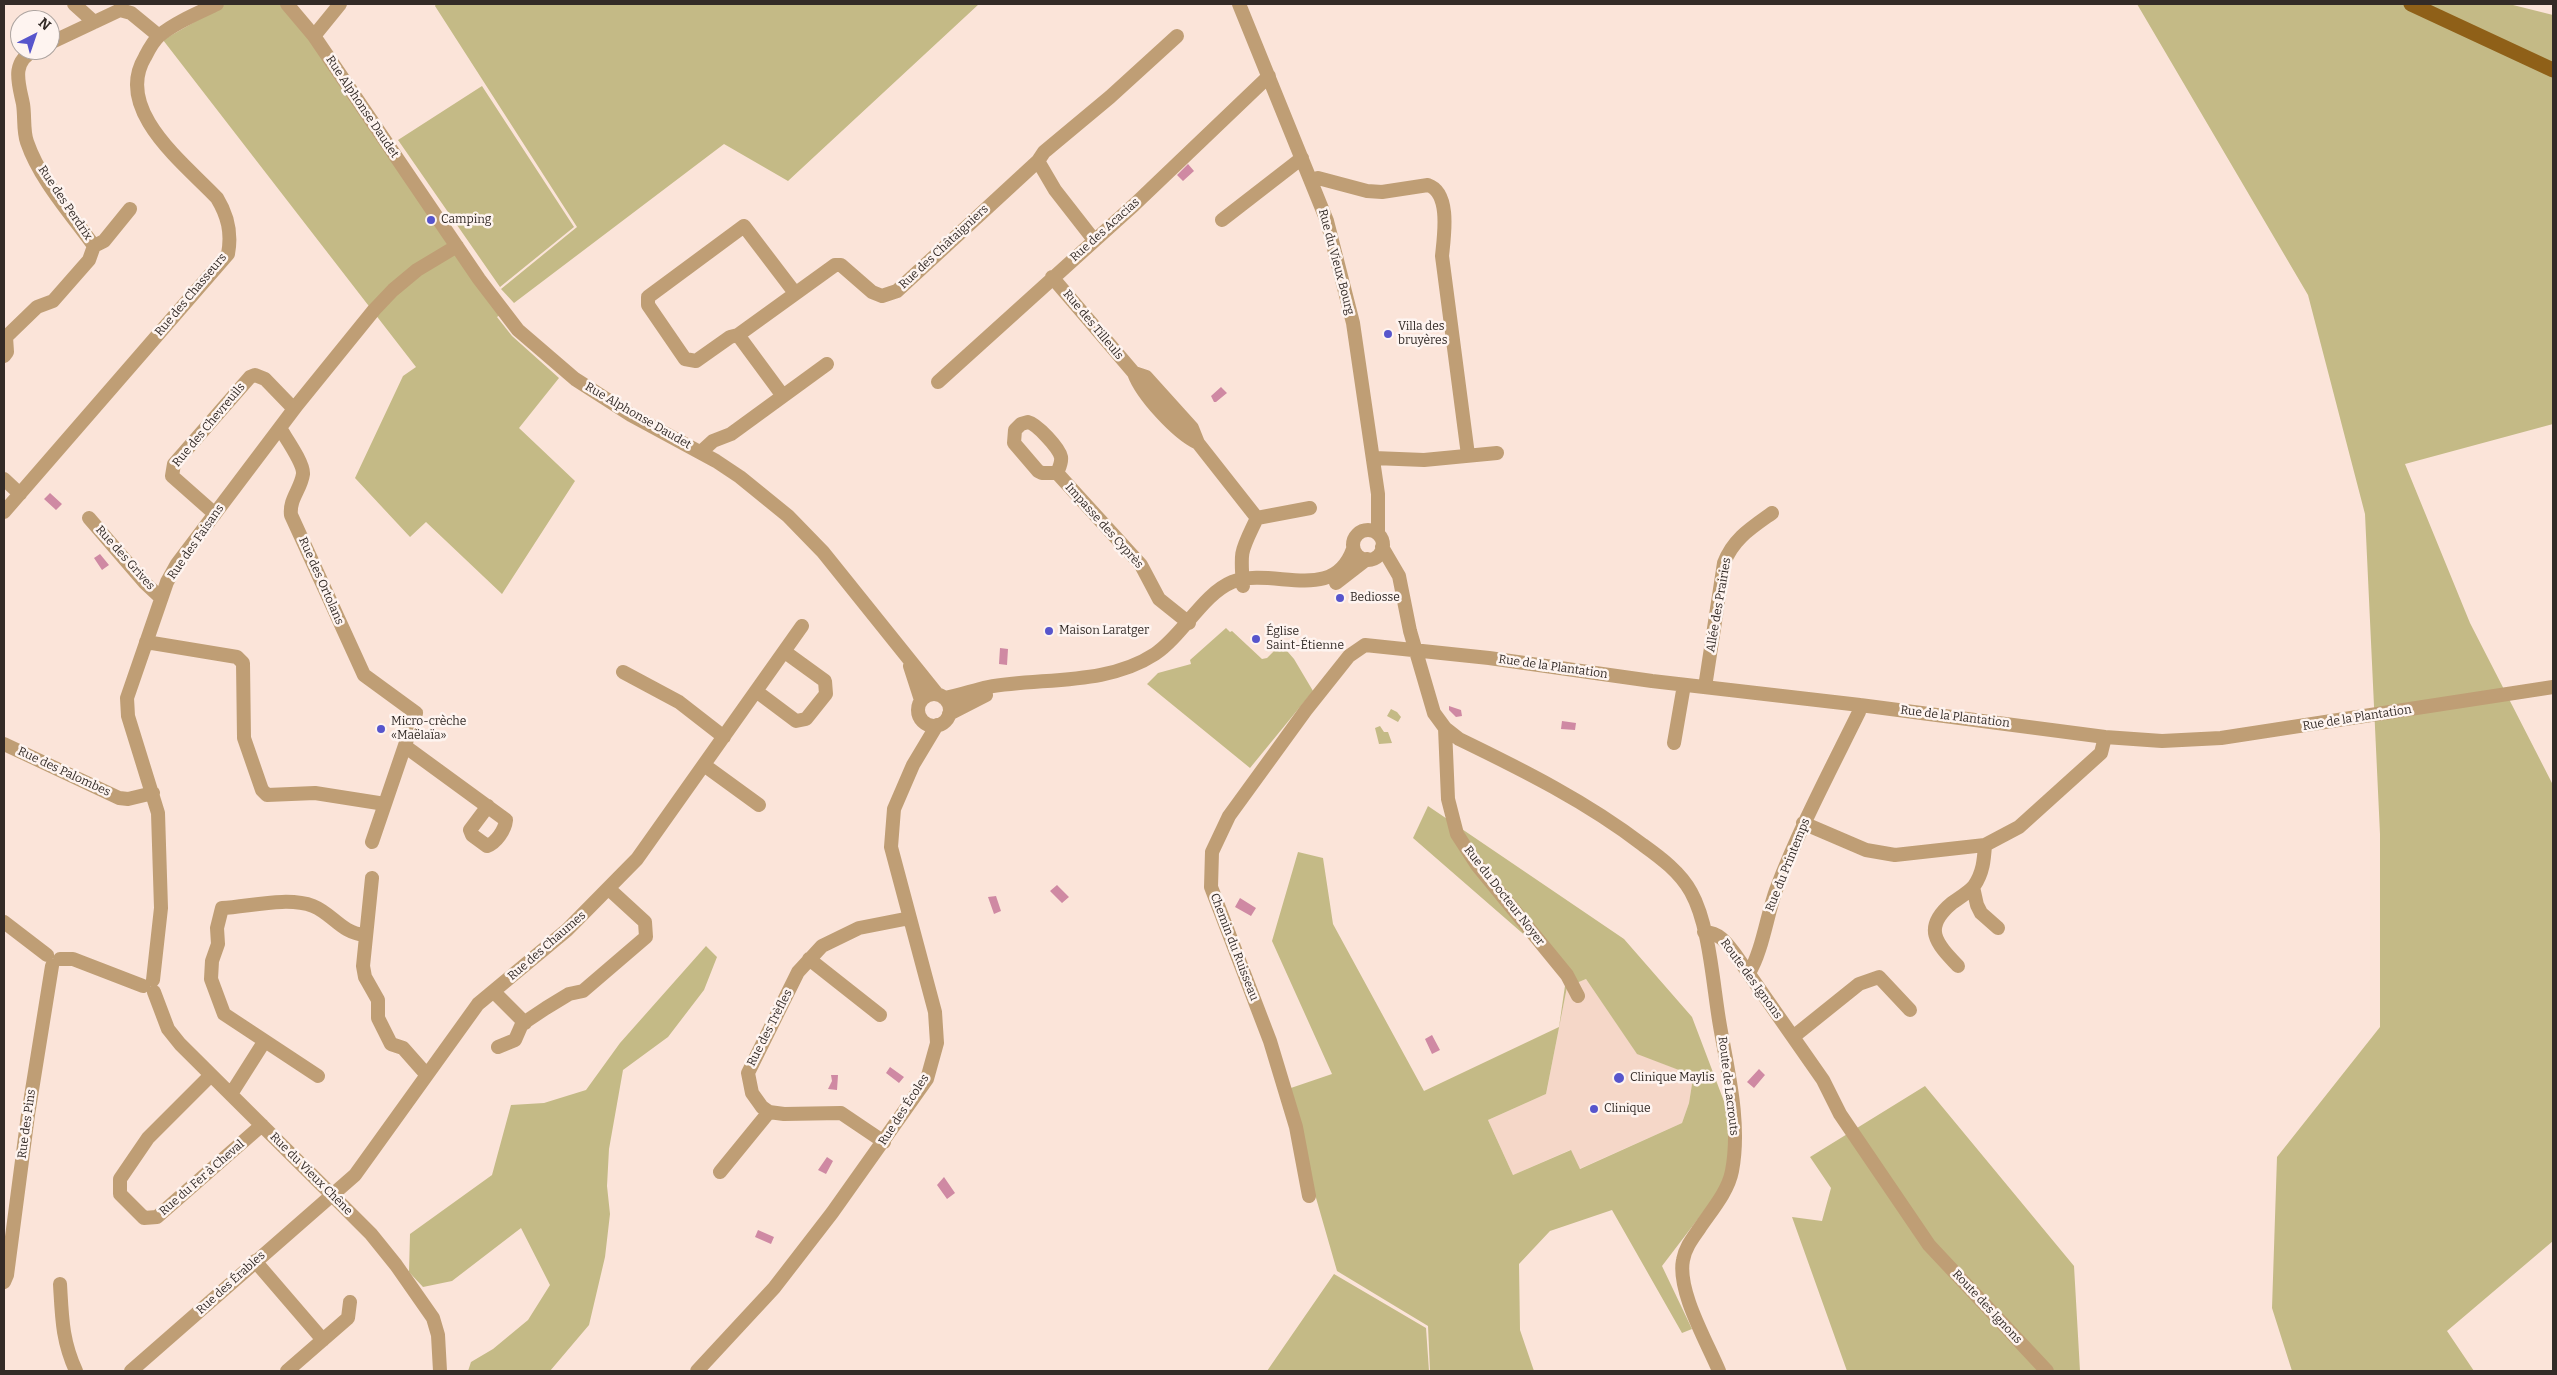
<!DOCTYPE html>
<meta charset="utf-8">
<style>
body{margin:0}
#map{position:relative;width:2557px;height:1375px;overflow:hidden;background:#fbe4d9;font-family:Bitter,serif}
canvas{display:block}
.frame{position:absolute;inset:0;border:5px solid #332b27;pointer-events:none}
.north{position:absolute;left:10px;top:10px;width:50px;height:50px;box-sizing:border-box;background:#fef4f0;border:1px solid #ada4a0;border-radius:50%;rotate:41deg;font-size:14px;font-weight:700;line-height:20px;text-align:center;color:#332b27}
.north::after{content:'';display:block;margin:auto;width:18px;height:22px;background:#5755cc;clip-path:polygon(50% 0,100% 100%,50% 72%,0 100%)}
</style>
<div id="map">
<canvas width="2557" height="1375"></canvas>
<div class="frame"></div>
<div class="north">N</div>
</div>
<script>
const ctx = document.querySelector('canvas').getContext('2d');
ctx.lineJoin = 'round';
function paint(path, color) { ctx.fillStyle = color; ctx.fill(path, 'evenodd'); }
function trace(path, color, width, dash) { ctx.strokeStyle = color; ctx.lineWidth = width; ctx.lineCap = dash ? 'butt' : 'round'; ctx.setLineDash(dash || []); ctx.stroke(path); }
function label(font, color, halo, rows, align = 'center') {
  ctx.font = font + ' Bitter,serif'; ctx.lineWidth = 5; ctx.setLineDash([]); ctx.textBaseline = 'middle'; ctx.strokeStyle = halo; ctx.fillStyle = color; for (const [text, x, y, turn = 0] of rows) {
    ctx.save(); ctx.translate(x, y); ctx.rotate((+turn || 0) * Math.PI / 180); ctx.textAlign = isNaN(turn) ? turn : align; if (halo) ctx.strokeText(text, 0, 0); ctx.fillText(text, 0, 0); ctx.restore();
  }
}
paint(new Path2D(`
 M1586 979 1637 1053 1684 1072 1692 1084 1689 1103 1682 1123 1579 1169 1570 1150 1513 1175 1488 1120 1546 1094 1567 987Z`), '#f5d7c8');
paint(new Path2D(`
 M226 4H285L500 315 497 317 512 336 559 378 519 428 575 481 502 594 426 522 410 537 355 478 403 376 416 367 163 40Z
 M436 4H979L788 181 724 144 514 303 501 289 577 227 435 6Z
 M2137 4H2509L2553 15V424L2405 464 2470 623 2553 785V1241L2447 1331 2474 1371H2292L2272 1308 2277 1157 2380 1027V834L2365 514 2308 295Z
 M482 86 574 227 500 287 398 140Z
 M1226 628 1230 632 1232 631 1262 659 1267 658 1281 644 1294 659 1313 691 1250 768 1147 684 1158 673 1191 664 1190 660Z
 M1391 709 1397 712 1401 717 1398 722 1387 716Z
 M1380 726 1384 732H1388L1392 743 1379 744 1375 728Z
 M1428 806 1624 939 1692 1017 1725 1104 1733 1148 1720 1190 1662 1266 1692 1329 1682 1333 1612 1210 1550 1231 1519 1264 1520 1330 1534 1371H1430L1428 1326 1337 1271 1285 1090 1332 1074 1272 941 1298 852 1323 858 1333 924 1424 1091 1559 1027 1567 972 1413 838ZM1586 979 1637 1054 1684 1072 1692 1084 1689 1103 1682 1123 1580 1169 1571 1150 1513 1175 1488 1120 1546 1094 1567 987Z
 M706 946 717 957 704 990 668 1037 623 1070 609 1149 607 1186 610 1214 605 1257 589 1325 550 1371H468L471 1362 493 1349 528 1320 550 1285 521 1228 452 1281 423 1287 409 1272 410 1234 492 1175 511 1105 544 1103 586 1090 620 1043Z
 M1925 1086 2074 1266 2080 1371H1847L1792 1217 1822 1221 1831 1188 1810 1157Z
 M1334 1274 1426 1328 1429 1371H1267Z`), '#c4ba86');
paint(new Path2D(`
 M1188 164 1194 171 1183 181 1177 175Z
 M1221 387 1227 393 1216 402H1214L1211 396Z
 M50 493 62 504 56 510 44 499Z
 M100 554 109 565 102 570 94 558Z
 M1000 648 1008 649 1007 665 999 664Z
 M1449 706 1461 710 1462 716 1456 717 1449 710Z
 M1562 721 1576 723 1575 730 1561 729Z
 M1057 885 1069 897 1062 903 1050 891Z
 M996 896 1001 911 994 914 988 897Z
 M1240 898 1256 908 1251 916 1235 907Z
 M1432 1035 1440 1050 1432 1054 1425 1039Z
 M890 1067 904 1077 899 1083 886 1073Z
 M1759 1069 1765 1075 1754 1088 1747 1082Z
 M831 1075H838L837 1090 828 1089 832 1081Z
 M827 1157 833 1161 826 1174 818 1170Z
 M944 1177 955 1193 947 1199 937 1185Z
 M758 1230 774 1237 771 1244 755 1237Z`), '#cf89a3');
trace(new Path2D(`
 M74 4 94 22
 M287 4 314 36 479 279 518 330 575 379 631 415 716 461 740 477 788 516 823 552 937 694
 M1239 4 1327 221 1353 323 1378 494V534
 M314 36 340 4
 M50 43 120 10 131 13 159 36
 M35 50C10 62 19 84 23 104 25 116 23 131 27 142 40 180 71 214 94 246
 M1311 180 1318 178 1367 191 1382 192 1428 185C1451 193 1444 236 1442 256L1468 455
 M1222 220 1302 158
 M1094 240 1055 190 1038 161 1044 152 1110 97 1177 36
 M94 246 104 241 130 209
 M1052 277 1134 373C1142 395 1177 433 1198 443
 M738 335 730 337 696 361 685 359 648 305V297L744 226 795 293
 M4 356 7 352 6 337 37 307 53 301 89 260 94 246
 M1134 373 1146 377 1192 428 1198 443 1257 518C1241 552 1240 549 1243 586
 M938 382 1134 205 1269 76
 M783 396 738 335 835 265H841L872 292 882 296 897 291 1038 161
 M1028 422C1037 424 1059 448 1061 457 1062 463 1059 468 1057 473H1042L1038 471 1014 443 1015 430 1021 424Z
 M280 428C285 437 304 463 303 474 301 489 289 499 291 515L364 675 416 713 372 842
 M701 452 713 441 731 434 827 364
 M1374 458 1424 460 1497 453
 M1057 473 1141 565 1159 599 1189 623
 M4 479 20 494
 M4 512 228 254C232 233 228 216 217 198 185 164 113 110 145 57 149 49 153 41 160 35 176 22 198 13 217 4
 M215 514 172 476 174 464 250 377 255 375 265 379 294 409
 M89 518 145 583 161 598
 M1257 518 1310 508
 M1353 545a15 15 0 1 1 30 0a15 15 0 1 1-30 0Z
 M1382 547 1399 576 1410 631 1434 713 1445 728 1459 739C1523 770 1587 802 1643 845 1661 858 1680 872 1691 892 1710 926 1713 987 1720 1026 1728 1072 1741 1124 1732 1171 1728 1192 1711 1211 1699 1229 1692 1239 1685 1248 1683 1260 1677 1291 1707 1342 1719 1371
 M1336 583 1367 559
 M146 642 237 657 243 663 244 738 262 790 267 795 315 793 385 804
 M910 666 921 700
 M623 672 679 702 724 737
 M1705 687 1724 563C1733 539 1751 528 1772 513
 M756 691 796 721 806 719 826 694 825 681 785 652
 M918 710a16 16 0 1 1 32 0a16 16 0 1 1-32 0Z
 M944 698C959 696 973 690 988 687 1043 677 1106 686 1155 654 1183 635 1203 594 1232 582 1273 566 1333 605 1353 549
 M949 714 986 695
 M1445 728 1448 799 1457 834 1477 865 1567 975 1578 996
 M1674 743 1684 685
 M4 744 119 798 128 799 153 793
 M406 747 506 820C505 830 496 843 487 846L472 835 470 830 488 806
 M704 765 759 805
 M1803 823 1866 850 1895 855 1985 845 2019 827 2101 753 2105 737
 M372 878 363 966 365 977 378 1000V1018L391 1044 403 1048 426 1074
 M1973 887 1977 905 1981 913 1998 928
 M4 922 47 955
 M1704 932C1720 933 1726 942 1735 954L1823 1080 1840 1114 1929 1245 2047 1371
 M60 959H73L143 986
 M809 959 880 1015
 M1958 966C1936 943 1922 928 1952 903 1959 898 1969 892 1974 886 1983 873 1984 860 1985 845
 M1749 973C1762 952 1767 915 1776 890 1799 829 1830 771 1859 712L1860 705
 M153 980 161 908 158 813 128 716 127 698 167 582 177 564 297 405 374 310 393 290 417 270 457 246
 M154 992 168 1029 180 1044 332 1195 371 1234 396 1265 433 1318 438 1335 440 1371
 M494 992 525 1023
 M1793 1037 1859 984 1879 977 1910 1010
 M498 1047 515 1040 522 1024 546 1008 569 994 583 991 646 937 645 922 609 889
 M211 1075 148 1138 120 1179V1194L144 1218 157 1217 262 1125
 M318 1076 224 1014 211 979 212 961 218 944 217 928 222 908C248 907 287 896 313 906 333 914 341 933 365 935
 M231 1094 264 1042
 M884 1142 841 1113 784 1114 769 1112 762 1107 752 1093 748 1073 798 972 822 946 859 928 910 918
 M720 1172 769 1112
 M1309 1196 1296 1127 1270 1041 1211 887 1212 852 1229 816 1306 710 1349 656 1365 645 1489 658 1652 681 1860 705 2105 737 2162 741 2221 738 2553 687
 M255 1261 323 1340
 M4 1282 7 1275 28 1115 52 966
 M60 1284C62 1318 62 1340 76 1371
 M131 1371 355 1175 478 1004 567 930 637 859 802 626
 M287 1371 348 1318 350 1302
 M697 1371 774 1288 832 1213 927 1079 937 1043 935 1012 891 847 894 809 913 765 937 725`), '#bf9e75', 14);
trace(new Path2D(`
 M2411 4 2553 70`), '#8f6018', 15);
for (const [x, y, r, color] of [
 [431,220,5,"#5755cc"],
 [1388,334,5,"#5755cc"],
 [1340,598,5,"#5755cc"],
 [1049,631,5,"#5755cc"],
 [1256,639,5,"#5755cc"],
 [381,729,5,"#5755cc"],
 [1619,1078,6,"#5755cc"],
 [1594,1109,5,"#5755cc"]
]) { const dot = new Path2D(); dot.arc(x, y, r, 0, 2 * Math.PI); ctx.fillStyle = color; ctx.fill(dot); trace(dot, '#fef4f0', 2); }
label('12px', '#332b27', '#fef4f0', [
 ["Rue Alphonse Daudet",362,107,56],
 ["Rue des Perdrix",65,203,56],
 ["Rue des Acacias",1105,230,-42],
 ["Rue des Châtaigniers",944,247,-43],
 ["Rue du Vieux Bourg",1336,262,75],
 ["Rue des Chasseurs",191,295,-50],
 ["Rue des Tilleuls",1093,325,50],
 ["Rue Alphonse Daudet",638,416,30],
 ["Rue des Chevreuils",209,425,-50],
 ["Impasse des Cyprès",1104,526,48],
 ["Rue des Faisans",196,542,-55],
 ["Rue des Grives",125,558,48],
 ["Rue des Ortolans",321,581,66],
 ["Allée des Prairies",1719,605,-80],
 ["Rue de la Plantation",1553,667,8],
 ["Rue de la Plantation",1955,717,7],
 ["Rue de la Plantation",2357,718,-9],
 ["Rue des Palombes",64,772,25],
 ["Rue du Printemps",1788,865,-68],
 ["Rue du Docteur Noyer",1504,896,52],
 ["Rue des Chaumes",547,946,-41],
 ["Chemin du Ruisseau",1234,947,69],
 ["Route des Ignons",1751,979,54],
 ["Rue des Trèfles",770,1028,-63],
 ["Route de Lacrouts",1728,1086,83],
 ["Rue des Écoles",904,1110,-57],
 ["Rue des Pins",27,1124,-82],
 ["Rue du Vieux Chêne",311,1174,45],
 ["Rue du Fer à Cheval",202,1178,-41],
 ["Rue des Érables",231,1283,-42],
 ["Route des Ignons",1987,1307,47]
]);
label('12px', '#332b27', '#fef4f0', [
 ["Camping",441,220],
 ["Villa des",1398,327],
 ["bruyères",1398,341],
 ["Bediosse",1350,598],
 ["Maison Laratger",1059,631],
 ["Église",1266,632],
 ["Saint-Étienne",1266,646],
 ["Micro-crèche",391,722],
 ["«Maëlaïa»",391,736],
 ["Clinique Maylis",1630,1078],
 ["Clinique",1604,1109]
], 'left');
</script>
